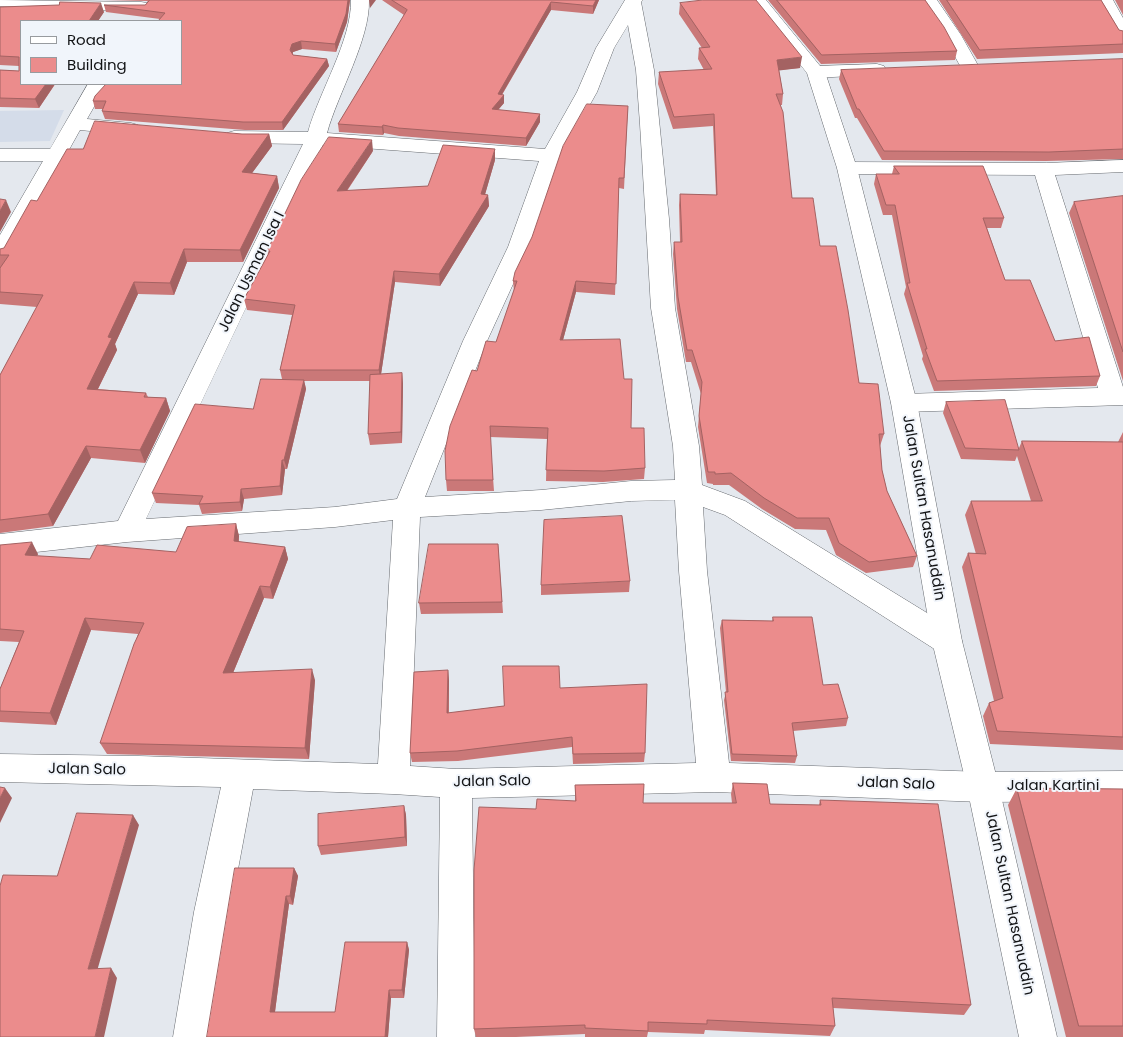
<!DOCTYPE html>
<style>
body{margin:0}
#map{position:relative;width:1123px;height:1037px;overflow:hidden;background:#e4e8ee;font-family:Poppins,sans-serif}
canvas{display:block}
.legend{position:absolute;left:20px;top:20px;width:162px;height:65px;box-sizing:border-box;background:#f1f5fb;border:1px solid #989b9f;margin:0;padding:6px 9px;list-style:none;font-size:15px;color:#121315}
.legend li{display:flex;align-items:center;gap:10px;height:25px}
.legend b{width:25px;border:1px solid #989b9f}
</style>
<div id="map">
<canvas width="1123" height="1037"></canvas>
<ul class="legend">
<li><b style="height:6px;background:#fff"></b>Road</li>
<li><b style="height:14px;background:#eb8c8c"></b>Building</li>
</ul>
</div>
<script>
const ctx = document.querySelector('canvas').getContext('2d');
ctx.lineJoin = 'round';
function paint(path, color) { ctx.fillStyle = color; ctx.fill(path, 'evenodd'); }
function trace(path, color, width, dash) { ctx.strokeStyle = color; ctx.lineWidth = width; ctx.lineCap = dash ? 'butt' : 'round'; ctx.setLineDash(dash || []); ctx.stroke(path); }
function label(font, color, halo, rows, align = 'center') {
  ctx.font = font + ' Poppins,sans-serif'; ctx.lineWidth = 4; ctx.setLineDash([]); ctx.textBaseline = 'middle'; ctx.strokeStyle = halo; ctx.fillStyle = color; for (const [text, x, y, turn = 0] of rows) {
    ctx.save(); ctx.translate(x, y); ctx.rotate((+turn || 0) * Math.PI / 180); ctx.textAlign = isNaN(turn) ? turn : align; if (halo) ctx.strokeText(text, 0, 0); ctx.fillText(text, 0, 0); ctx.restore();
  }
}
paint(new Path2D(`
 M64 110 50 141 0 142V111Z`), '#d4dce9');
const minor = new Path2D(`
 M0 0 141 2 147 3 150 7 147 11 141 12 0 6Z
 M351 0H369C370 40 338 93 327 133L545 149 577 92 596 48 625 0H643L641 2 654 70 669 219 675 308 699 446 702 485 745 501 958 632 962 641 958 650 947 653 936 650 725 515 703 507 707 571 729 763 983 772 1123 771V801L983 802 714 792 472 798 475 1037H437L440 797 393 794 253 789 230 912 211 1037H173L194 912 221 787 0 782V754L139 756 378 764 393 520 335 527 127 542 0 556V534L118 521 303 144 234 143 227 141 224 137 227 133 234 131 308 132C319 92 352 40 351 0ZM628 25 636 70 640 124 651 308 673 446 675 480 631 481 541 490 425 497 487 341 530 247 561 156 597 92 614 48ZM323 145 539 161 508 247 463 341 397 499 335 507 146 519ZM675 500 679 571 696 763 456 769 410 766 420 517 541 510 631 501Z
 M919 0H937L961 35 979 67 977 71 970 73 963 71 943 35Z
 M1095 0H1113L1123 18V39L1117 38Z
 M877 64 884 66 886 70 884 74 816 78 809 76 807 72 809 68 816 66Z
 M88 84H107L87 119 131 123 138 125 141 129 138 133 131 135 80 130 11 254 8 259 0 261V235L43 161H0V149H50Z
 M1123 160V172L1055 175 1123 387V405L904 412 895 409 891 403 895 397 904 394 1098 388 1035 175 847 174 840 172 837 168 840 164 847 162 1046 163Z`);
const highway = new Path2D(`
 M748 0H766L825 72 857 168 917 403 962 641 999 787 1057 1037H1019L967 787 932 641 891 403 837 168 807 73Z`);
trace(minor, '#666a6f', 1);
trace(highway, '#666a6f', 1);
paint(minor, '#fff');
paint(highway, '#fff');
paint(new Path2D(`
 M103 0H350L347 22 336 52 302 49 293 52V55L327 59 329 66 283 130H245L105 119 102 111 103 109H95L93 101 160 19 106 12 104 5H145L148 2 147 1Z
 M382 0H599L593 14 551 10 502 95 504 103 498 110 540 114V122L526 146 399 136 384 133 383 135 339 132 338 124 404 15Z
 M768 0H925L957 51 955 60 821 64Z
 M939 0H1101L1119 30 1123 31V53L977 59Z
 M1115 0H1123V15Z
 M680 3 800 68 779 70 783 94 782 105H780L792 198 820 246 859 383 884 434 880 446 882 470 887 491 917 556 913 567 866 573 836 555 826 530 795 529 762 509 729 485H713V484L707 483 698 427 701 394 691 362H686L677 309 673 254 674 242H680L679 205 680 194 716 195 713 126 673 129 658 84 659 72 704 70 698 59 699 48H702L679 14Z
 M0 7 104 12 39 108 0 107V70L19 71V66L0 65Z
 M1123 59V159L1046 161 882 160 857 118H855L839 79 841 70Z
 M628 106 624 189 619 188 615 295 576 292 563 340 624 379 631 428 645 468 644 479 603 482 546 481 547 439 490 437 494 491H447L446 480 477 371 496 342 514 291 513 281Z
 M242 134H269L272 146 252 173 277 176 279 188 243 262H187L174 295 138 294 115 344 117 350 98 389 146 393 148 397 166 398 170 411 145 463 91 458 53 526 0 533V375L37 307 0 304V255L4 248 37 201 83 149Z
 M373 151 347 191 428 186 495 160 485 194 488 195 489 206 440 286 395 282 381 374 402 373 403 384 402 443 370 445 368 434 370 381H304L306 389 287 469H285L282 495 244 499 242 511 202 514 199 505 156 503 152 493 253 409 282 379 280 370 292 315 247 310 244 299 268 255 267 251Z
 M894 166 1004 218 1001 228H987L1005 280 1055 341 1100 376 1096 386 934 391 922 359 923 356 904 294 906 287 892 215H883L874 184 876 174H892Z
 M1123 196V381L1069 213 1074 202Z
 M946 402 1019 448 1022 441 1118 442 1123 432V750L990 744 983 716 989 703 994 701 962 567 968 553 976 554 965 515 971 501H1031L1017 456 1015 461 961 459 943 413Z
 M236 524 239 536V542L285 547 288 559 273 599 264 598 233 673 315 680 309 759 107 754 100 743 138 634 91 630 56 725 0 722V689L19 642 0 641V545L38 554 37 556 90 559 176 552Z
 M498 544 503 613 421 614 419 603Z
 M630 581 629 592 541 595V585Z
 M773 617 823 685 848 718 846 726 793 731 797 756 795 763 731 761 724 700 726 692 720 628 722 620 772 621Z
 M448 670 449 681V713L504 706 560 688 645 753 644 762 573 764 572 747 458 761 412 762 410 753Z
 M733 783 770 804 819 805 820 800 971 1005 964 1015 833 1008 835 1026 830 1036 705 1030 704 1034 648 1032 647 1037H585V1034L516 1037H476L474 1029 536 809 575 801V785L643 803H732L731 794Z
 M1017 788 1123 789V1037H1066L1008 805Z
 M404 806 406 815 407 846 321 855 318 846Z
 M294 868 298 876 293 905 289 904 275 1012H335L407 942 409 950 404 998H391L388 1037H207Z`), '#ca7878');
paint(new Path2D(`
 M348 0H350L347 22 336 52 335 44Z
 M369 0H376L370 8Z
 M596 0H599L593 14V6Z
 M551 2V10L498 101V94Z
 M101 3 104 12 98 21H89Z
 M301 41 302 49 293 52 291 58 290 50 292 44Z
 M802 57 800 68 775 71 777 60Z
 M327 59 329 66 283 130 282 122Z
 M46 84H55L39 108 35 99Z
 M504 95V103L492 117V109Z
 M540 114V122L526 146V138Z
 M383 125 384 133 383 135 382 127Z
 M269 134 272 146 244 184 242 172Z
 M372 140 373 151 339 202 337 191Z
 M495 149V160L482 205 481 194Z
 M277 176 279 188 243 262 240 250Z
 M488 195 489 206 440 286 439 274Z
 M6 200 11 212 0 232V211Z
 M184 249 187 262 174 295 170 283Z
 M394 271 395 282 380 381 379 370Z
 M576 281V292L560 351V340Z
 M134 282 138 294 115 344 117 350 92 401 87 389 108 337Z
 M402 373 403 384 402 443 401 432Z
 M304 380 306 389 287 469 284 460Z
 M166 398 170 411 145 463 140 450Z
 M86 446 91 458 53 526 48 514Z
 M282 460 285 469 282 495 280 486Z
 M241 489 244 499 242 511 240 502Z
 M236 524 239 536 237 553 234 541Z
 M32 542 38 554 31 567 25 555Z
 M285 547 288 559 273 599 270 587Z
 M260 586 264 598 228 685 223 673Z
 M85 618 91 630 56 725 50 713Z
 M312 669 315 680 309 759 305 748Z
 M448 670 449 681 448 723 447 713Z
 M5 788 12 798 0 823V798Z
 M404 806 406 815 407 846 405 837Z
 M133 815 139 825 95 978 88 969Z
 M294 868 298 876 293 905 290 896Z
 M286 896 289 904 274 1019 270 1012Z
 M407 942 409 950 404 998 402 990Z
 M111 968 117 978 104 1037H95Z
 M389 990 391 998 388 1037H385Z`), '#a46262');
const building = new Path2D(`
 M150 0H348L346 14 335 44 301 41 292 44 290 50 293 55 327 59 282 122H243L102 111 106 101H93L95 96 106 84H181V21H158L165 13 104 5H145Z
 M392 0H596L593 6 551 2 498 94 504 95 492 109 540 114 526 138 398 128 383 125 382 127 338 124 407 10Z
 M703 0H756L802 57 777 60 783 94H776L783 112 792 198H813L820 246H836L848 310 859 383 878 384 884 434H879L882 470 887 491 917 556 869 562 839 543 829 518H797L764 498 731 473 715 474V472H708L699 416 702 382 692 350H687L678 297 674 242H682L680 194 717 195 714 114 674 117 659 72 712 69 699 48 710 47 680 3Z
 M777 0H925L944 27 957 51 822 55Z
 M947 0H1101L1119 30 1123 31V44L980 50Z
 M60 2 101 3 89 21H21V84H46L35 99 0 98V70L19 71V57L0 56V7L59 5Z
 M1123 59V149L1049 152 884 151 859 109H857L841 70Z
 M587 104 628 106 624 178H619L616 284 576 281 560 340 620 339 624 379H632L631 428H644L645 468 604 471 546 470 548 428 490 426 493 480H446L445 451 450 426 472 370 477 371 486 341 496 342 517 281H513L515 272 532 237 563 146Z
 M95 121 242 134H269L242 172 277 176 240 250 184 249 170 283 134 282 108 337 112 338 87 389 146 393 144 397 166 398 140 450 86 446 48 514 0 520V375L43 295 0 292V268L9 255H0V249L4 248 31 200 37 201 67 149H83Z
 M329 137 372 140 337 191 428 186 443 145 495 149 481 194 488 195 439 274 394 271 379 370H280L295 305 244 299 270 251H267L301 180Z
 M894 166H983L1004 218H983L1005 280H1030L1055 341 1089 337 1100 376 937 381 925 349H927L907 283H910L895 205H886L876 174H899Z
 M1123 196V352L1074 202Z
 M0 199 6 200 0 211Z
 M402 373 401 432 368 434 370 375Z
 M261 379 304 380 284 460H282L280 486 241 489 240 502 199 504 203 496 152 493 195 404 253 409Z
 M1005 400 1019 450 965 448 946 402Z
 M1022 441 1123 442V737L997 731 989 703 1003 698 968 553 986 554 971 501H1042Z
 M622 516 630 581 541 585 544 520Z
 M236 524 234 541 285 547 270 587 260 586 223 673 312 669 305 748 100 743 134 644 144 623 85 618 50 713 0 711V689L24 631 0 629V545L32 542 25 555 90 559 97 545 176 552 187 527Z
 M429 544H498L502 602 419 603Z
 M773 617H812L823 685 838 684 848 718 792 723 797 756 732 754 725 692H728L722 620 773 621Z
 M503 666H559L560 688 647 684 645 753 573 754 572 737 457 751 410 753 414 672 448 670 447 713 504 706Z
 M733 783 767 784 770 804 821 805 820 800 938 804 971 1005 832 998 835 1026 707 1020V1024L648 1022V1031L585 1028V1025L474 1029V870L479 807 536 809 537 799 576 801 575 785 644 784 643 803H736Z
 M0 787 5 788 0 798Z
 M1017 788 1123 789V1026H1079Z
 M404 806 405 837 318 846V814Z
 M77 813 133 815 88 969 111 968 95 1037H0V886L3 875 57 876Z
 M235 868H294L290 896H286L270 1012H335L345 942H407L402 990H389L385 1037H207Z`);
paint(building, '#eb8c8c');
trace(building, '#a46262', 1);
label('15px', '#121315', '#f1f5fb', [
 ["Jalan Usman Isa I",252,272,-64],
 ["Jalan Sultan Hasanuddin",923,508,80],
 ["Jalan Salo",87,770,1],
 ["Jalan Salo",492,782,-1],
 ["Jalan Salo",896,784,2],
 ["Jalan Kartini",1053,786],
 ["Jalan Sultan Hasanuddin",1009,903,78]
]);
</script>
